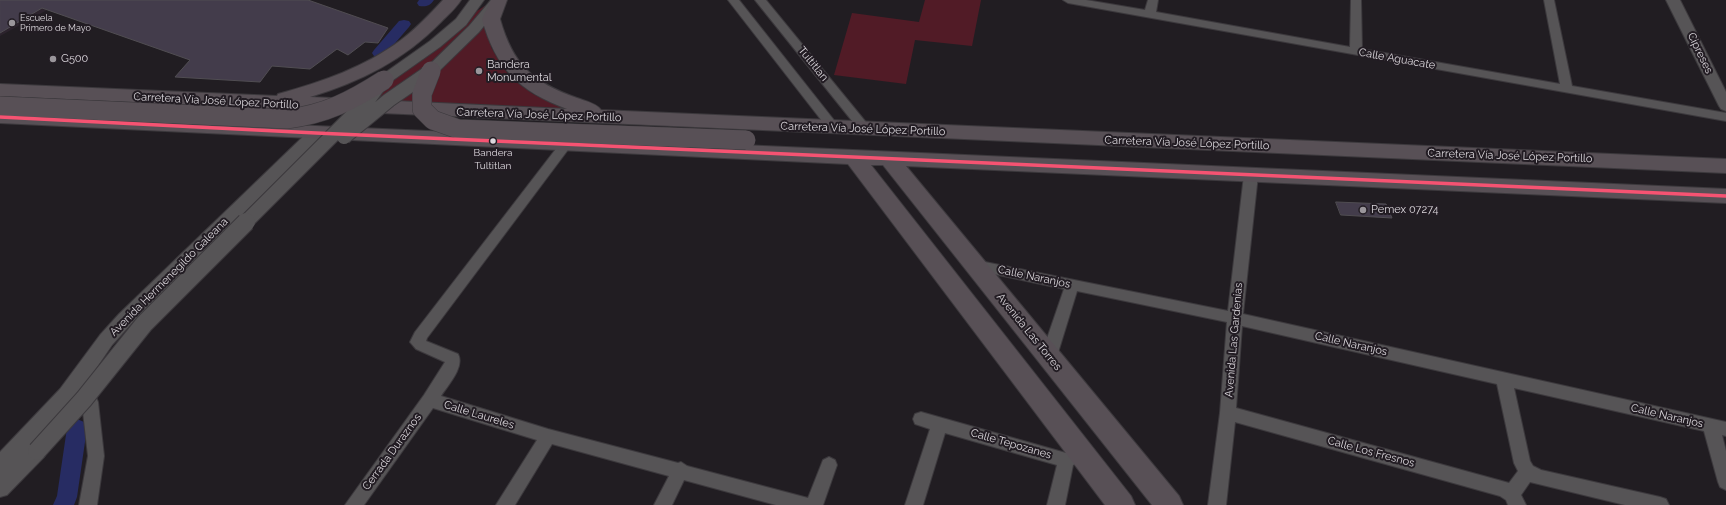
<!DOCTYPE html>
<meta charset="utf-8">
<style>
body{margin:0}
canvas{display:block;background:#211d22}
</style>
<canvas width="1726" height="505"></canvas>
<script>
const ctx = document.querySelector('canvas').getContext('2d');
ctx.lineJoin = 'round';
function paint(path, color) { ctx.fillStyle = color; ctx.fill(path, 'evenodd'); }
function trace(path, color, width, dash) { ctx.strokeStyle = color; ctx.lineWidth = width; ctx.lineCap = dash ? 'butt' : 'round'; ctx.setLineDash(dash || []); ctx.stroke(path); }
function label(font, color, halo, rows, align = 'center') {
  ctx.font = font + ' Raleway,sans-serif'; ctx.lineWidth = 4; ctx.setLineDash([]); ctx.textBaseline = 'middle'; ctx.strokeStyle = halo; ctx.fillStyle = color; for (const [text, x, y, turn = 0] of rows) {
    ctx.save(); ctx.translate(x, y); ctx.rotate((+turn || 0) * Math.PI / 180); ctx.textAlign = isNaN(turn) ? turn : align; if (halo) ctx.strokeText(text, 0, 0); ctx.fillText(text, 0, 0); ctx.restore();
  }
}
paint(new Path2D(`
 M0 0H20L47 10 0 36Z`), '#2c232d');
paint(new Path2D(`
 M925 0H981L972 46 915 40 906 84 834 75 852 13 919 22Z
 M489 3 491 47 504 69 515 81 533 94 578 113 340 103Z`), '#511b26');
paint(new Path2D(`
 M419 0H434C430 6 426 7 419 6L417 3Z
 M404 20 409 21 411 24 409 27 384 56H374L372 53 374 50 399 21Z
 M77 419 84 422 87 428 77 497 74 505H53L57 496 67 428 70 422Z`), '#272c63');
const building = new Path2D(`
 M0 0H308L388 28 378 43 365 42 348 55 337 49 310 69 272 66 260 82 175 77 190 60 42 8 0 33Z
 M1336 202 1386 204 1392 218 1341 215Z`);
paint(building, '#433c4b');
trace(building, '#504d52', 1);
const minor = new Path2D(`
 M728 0H739L837 124 839 127 837 130H829Z
 M755 0H766L869 126 871 129 869 132H861Z
 M1063 0H1086L1145 10 1148 0H1158L1156 12 1350 47 1351 0H1361L1362 49 1560 84 1544 0H1554L1572 86 1726 113V121L1068 3Z
 M566 140 570 141 572 144 570 147 427 338 426 341 458 354C465 367 448 385 441 396L548 429 678 463 681 462 687 466 808 498 823 460 829 457 835 460 837 465 823 505H776L684 480 672 505H654L669 476 552 444 515 505H496L537 440 433 408 364 505H345L424 395 445 362 416 349 410 342 415 332 562 141Z
 M1251 170 1256 172 1258 175 1243 314 1726 422V436L1722 435 1726 451V490L1720 487 1718 482 1704 431 1514 388 1530 461 1533 466 1541 470 1660 497 1666 499 1669 505H1625L1530 482 1521 495 1526 505H1508L1506 500 1500 496 1235 422 1226 505H1208L1220 413 1227 322 1077 291 1057 356 1054 360 1049 362 1044 360 1041 356 1064 289 975 270 970 269 968 265 970 261 975 260 1228 311 1244 175 1246 172ZM1242 326 1497 384 1514 463 1518 471 1509 483 1236 408Z
 M90 395 96 397 98 402 104 456 97 505H79L88 456 83 412 76 415 70 413 68 408 70 403Z
 M921 412 1066 453 1082 447 1088 449 1090 454 1088 459 1073 465 1065 505H1047L1057 465 945 433 923 505H905L930 429 915 424 913 419 915 414Z`);
const tertiary = new Path2D(`
 M470 0H484L466 25 440 47 389 83H379L377 80 379 77 430 41 456 19Z
 M491 0H505L479 32 436 74H426L424 71 426 68 469 26Z
 M1666 0H1680L1726 92V111L1721 109 1719 106Z
 M316 128 321 129 324 133 321 137 131 324 112 345 74 401 35 443 44 445 47 451 44 457 7 495 0 497V452L60 389 100 335 119 314 311 129Z`);
const primary = new Path2D(`
 M443 0H461C456 8 448 15 441 22 404 60 360 82 310 97L567 109C519 91 496 69 482 19L491 0H507L500 19C513 65 532 82 577 98 585 101 596 103 601 110L1726 159V173L0 96V84L277 96 278 94C322 82 365 67 401 40 417 28 430 14 443 0Z
 M0 111 316 126 1726 189V203L906 166 1179 496 1183 505H1152L883 165H871L1131 496 1135 505H1105L848 164 0 123Z`);
trace(minor, '#3c393d', 2);
trace(tertiary, '#3c393d', 2);
trace(primary, '#3c393d', 2);
paint(minor, '#565456');
paint(tertiary, '#565456');
paint(primary, '#585056');
const tertiaryBridgeFar1 = new Path2D(`
 M344 137 389 100 431 71
 M245 223 368 100 379 85`);
const tertiaryBridge = new Path2D(`
 M37 451 84 399 144 324 246 222`);
const primaryBridge = new Path2D(`
 M431 71 422 94V109L433 120 458 129 746 140
 M0 106 287 119C326 114 351 101 384 80`);
trace(tertiaryBridgeFar1, '#3c393d', 16, []);
trace(tertiaryBridge, '#3c393d', 20, []);
trace(primaryBridge, '#3c393d', 20, []);
trace(tertiaryBridgeFar1, '#565456', 14);
trace(tertiaryBridge, '#565456', 18);
trace(primaryBridge, '#585056', 19);
trace(new Path2D(`
 M0 117 316 133 1726 196`), '#f65372', 3.5);
for (const [x, y, r, color] of [
 [12,23,4,"#9a969b"],
 [53,59,4,"#9a969b"],
 [479,71,4,"#9a969b"],
 [493,141,3.5,"#dbd7dc"],
 [1363,210,4,"#9a969b"]
]) { const dot = new Path2D(); dot.arc(x, y, r, 0, 2 * Math.PI); ctx.fillStyle = color; ctx.fill(dot); trace(dot, '#221c23', 1.5); }
label('9px', '#dbd7dc', '#221c23', [
 ["Escuela",20,18],
 ["Primero de Mayo",20,28]
], 'left');
label('10px', '#dbd7dc', '#221c23', [
 ["Bandera",493,153],
 ["Tultitlan",493,166]
]);
label('11px', '#dbd7dc', '#221c23', [
 ["Cipreses",1700,53,64],
 ["Calle Aguacate",1397,59,10],
 ["Tultitlan",813,64,51],
 ["Carretera Vía José López Portillo",216,101,3],
 ["Carretera Vía José López Portillo",539,115,2],
 ["Carretera Vía José López Portillo",863,129,2],
 ["Carretera Vía José López Portillo",1187,143,2],
 ["Carretera Vía José López Portillo",1510,156,2],
 ["Avenida Hermenegildo Galeana",169,277,-45],
 ["Calle Naranjos",1034,277,12],
 ["Avenida Las Torres",1029,332,51],
 ["Avenida Las Gardenias",1234,340,-85],
 ["Calle Naranjos",1351,344,13],
 ["Calle Laureles",479,415,17],
 ["Calle Naranjos",1667,416,13],
 ["Calle Tepozanes",1011,444,16],
 ["Cerrada Duraznos",392,452,-54],
 ["Calle Los Fresnos",1371,452,15]
]);
label('11px', '#dbd7dc', '#221c23', [
 ["G500",61,59],
 ["Bandera",487,65],
 ["Monumental",487,78],
 ["Pemex 07274",1371,210]
], 'left');
</script>
